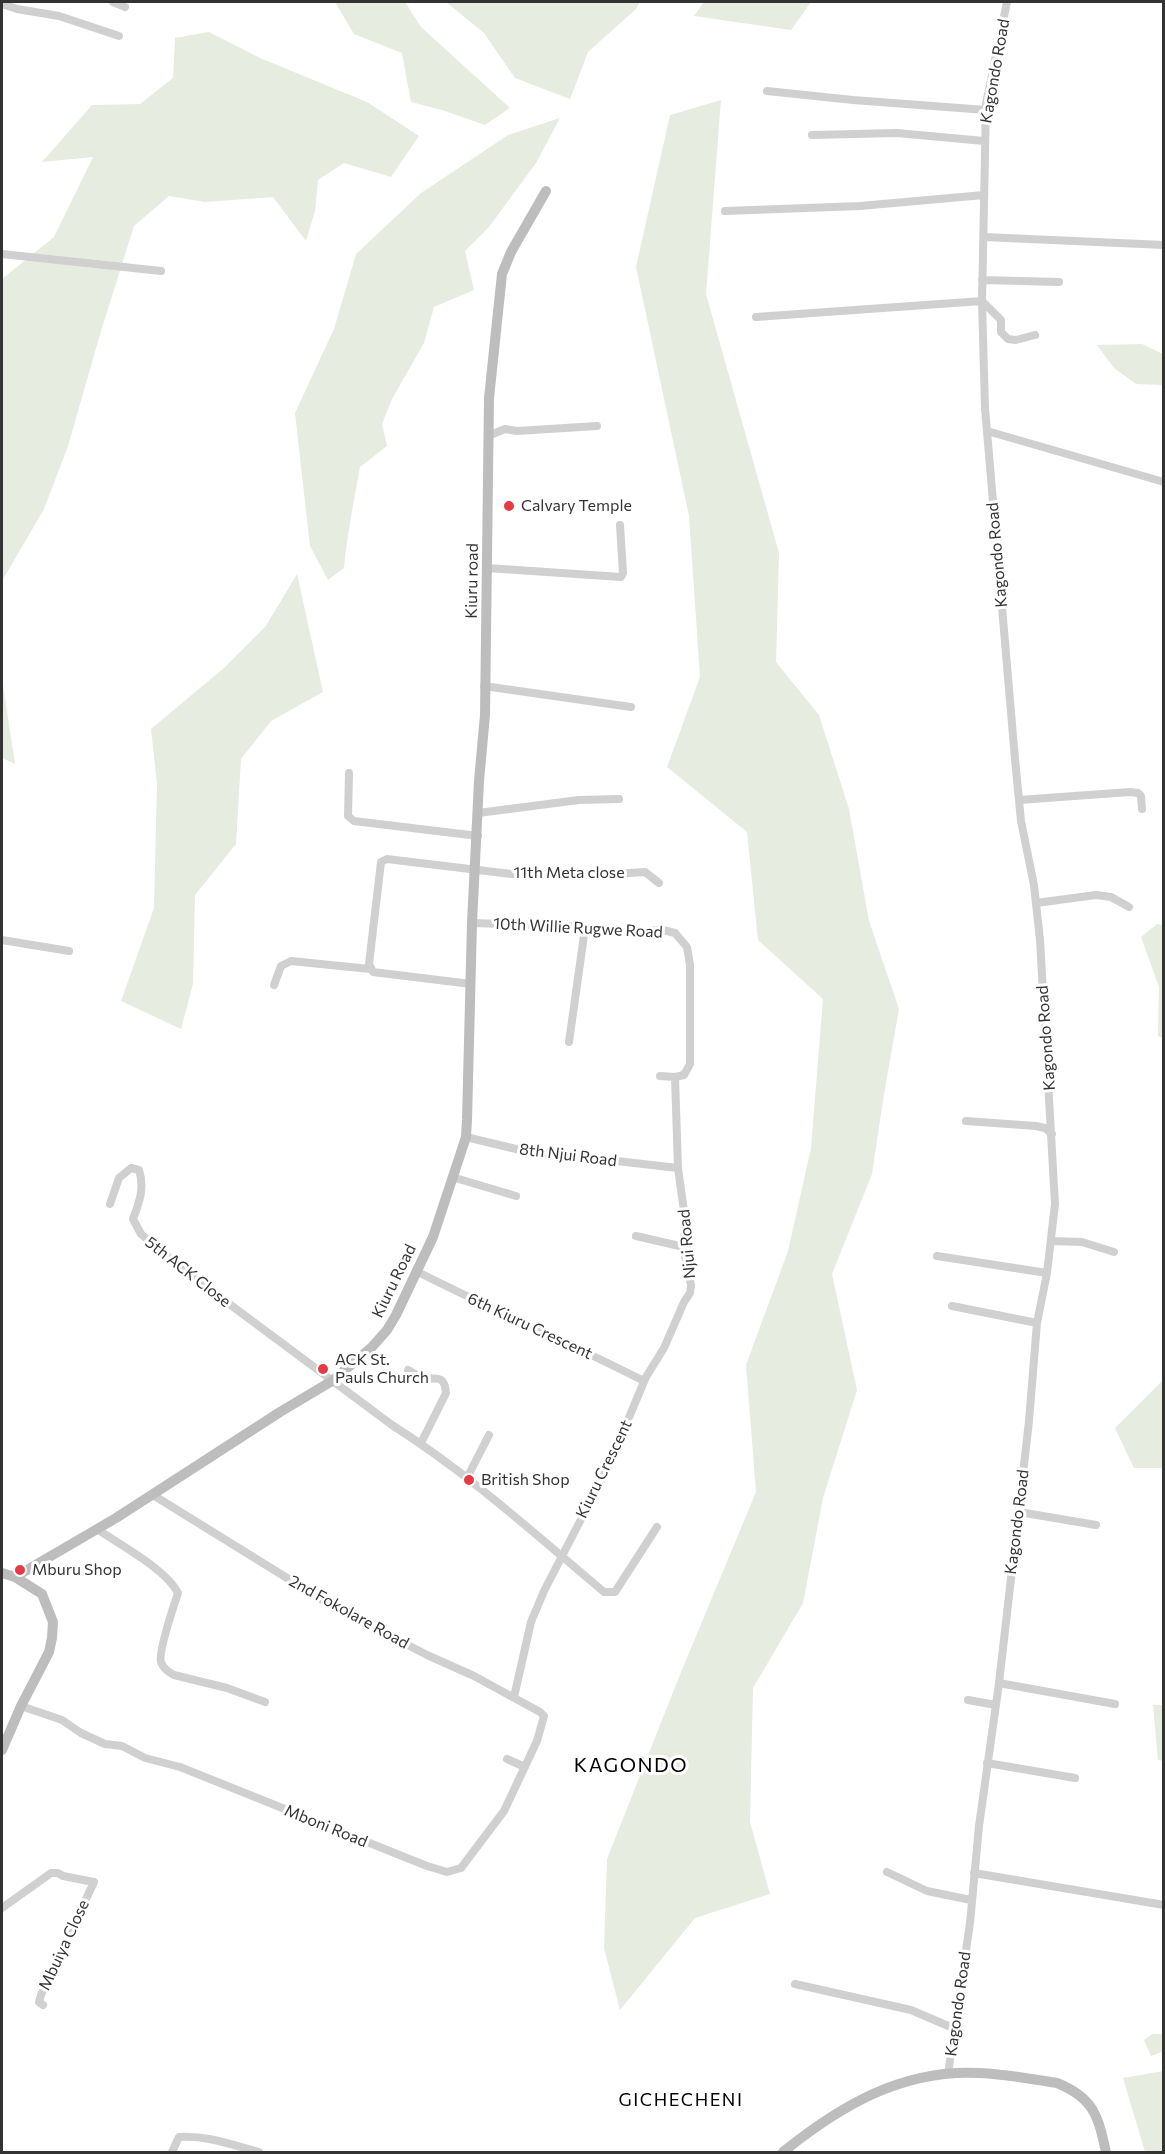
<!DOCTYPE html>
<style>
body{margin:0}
#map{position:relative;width:1165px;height:2154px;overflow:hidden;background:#fff;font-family:Commissioner,sans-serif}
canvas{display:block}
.frame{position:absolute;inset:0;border:3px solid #333;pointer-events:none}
</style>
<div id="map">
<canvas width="1165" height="2154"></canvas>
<div class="frame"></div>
</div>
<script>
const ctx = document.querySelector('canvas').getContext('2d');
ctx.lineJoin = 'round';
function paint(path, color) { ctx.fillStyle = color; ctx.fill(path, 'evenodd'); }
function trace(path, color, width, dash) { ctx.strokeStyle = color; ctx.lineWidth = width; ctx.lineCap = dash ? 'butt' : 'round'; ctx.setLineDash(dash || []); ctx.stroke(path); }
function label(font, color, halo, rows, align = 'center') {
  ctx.font = font + ' Commissioner,sans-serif'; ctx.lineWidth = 6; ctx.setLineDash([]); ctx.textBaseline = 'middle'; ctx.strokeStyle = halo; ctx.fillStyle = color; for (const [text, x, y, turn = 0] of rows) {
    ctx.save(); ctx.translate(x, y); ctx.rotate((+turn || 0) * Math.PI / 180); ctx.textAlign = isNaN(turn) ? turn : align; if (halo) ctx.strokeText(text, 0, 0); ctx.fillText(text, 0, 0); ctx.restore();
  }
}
paint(new Path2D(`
 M335 2H405L421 27 510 108 485 125 442 110 411 102 402 53 354 34Z
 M446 2H640L636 9 588 52 570 99 515 78 484 33Z
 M704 2H811L791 30 694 16Z
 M209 32 260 58 367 102 419 136 391 177 344 163 318 180 315 211 306 241 273 197 205 202 169 196 134 226 101 331 68 446 44 509 2 581V279L54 237 93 157 42 162 92 105 140 104 173 78 175 38Z
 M721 100 706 294 779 553 776 662 819 715 849 809 869 921 899 1009 883 1100 872 1174 832 1274 857 1390 823 1498 803 1603 753 1688 750 1822 770 1894 695 1918 620 2010 604 1948 607 1859 679 1677 756 1492 746 1365 788 1251 811 1148 823 999 758 940 747 832 667 767 700 677 689 516 636 267 670 115Z
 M560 118 536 163 489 227 465 251 474 290 434 307 424 343 392 399 382 424 387 446 360 467C354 501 347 535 344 568L328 580 310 546 295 413 334 329 356 254 421 193 508 135Z
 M1142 344 1163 354V385L1136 384 1114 368 1097 345Z
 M297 574 323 692 271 721 241 759 236 844 195 895 193 984 181 1029 121 1001 154 908 157 784 151 729 224 668 266 626Z
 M2 678 15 764 2 758Z
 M1157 924 1163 925V1038L1158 1036 1159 987 1141 937Z
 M1163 1380V1468H1134L1115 1428Z
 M1153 1705H1163V1761L1158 1760Z
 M1152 2034H1163L1164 2051 1151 2056 1144 2040Z
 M1163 2071V2152H1145L1123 2078Z`), '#e6ecdf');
trace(new Path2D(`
 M113 2 125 7
 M2 4 17 9 59 16 119 36
 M767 91 853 100 986 110
 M812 135 897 133 984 141
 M725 211 860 206 984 195
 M984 237 1164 245
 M2 254 161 271
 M982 280 1059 282
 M756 317 982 301 1001 320V332L1008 339 1016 340 1035 335
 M987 431 1164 482
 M488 436 505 429 517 431 597 426
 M487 568 621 577 623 573 620 525
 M484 686 631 707
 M349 773 348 816 354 821 478 836
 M1019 800 1130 792 1138 793 1141 796 1142 809
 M478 813 579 800 619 799
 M1036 903 1096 895 1111 897 1129 907
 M472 923 566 926 628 932 663 930 675 933 687 947 690 965V1064L684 1075 675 1077
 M2 940 69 951
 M471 984 373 972 369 964 381 862 387 859 511 874 599 875 645 872 659 883
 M274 985 281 966 291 961 370 969
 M569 1042 585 928
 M660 1076 675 1077 678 1168
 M966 1121 1036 1126 1045 1128 1052 1134
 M466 1137 520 1150 678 1168 685 1218 684 1251 691 1285 690 1293 684 1302 664 1348 646 1377 609 1465 544 1591 531 1622 514 1697
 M452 1177 516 1196
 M110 1204 119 1178 131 1168 139 1170C145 1188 139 1203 133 1219L141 1234 185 1271 392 1425C468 1473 535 1534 604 1592H615L657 1527
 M636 1236 684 1247
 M1051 1241 1082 1242 1114 1252
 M937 1256 1047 1273
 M416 1271C491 1309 569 1343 644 1381
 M952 1306 1037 1323
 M408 1370C412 1372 416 1375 421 1377 434 1382 444 1371 446 1393L421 1443
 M467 1478 489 1435
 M1019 1512 1096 1525
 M97 1529C120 1545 166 1569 178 1593 174 1605 158 1652 161 1662 163 1668 168 1672 174 1675L227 1688 265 1702
 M999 1683 1115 1704
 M968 1700 996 1705
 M21 1706 62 1720 81 1733 105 1744 122 1746 145 1758 180 1767 427 1866 447 1872 461 1868 504 1811 537 1741 544 1716 540 1712 474 1676 427 1655 329 1604 153 1495
 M507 1759 525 1767
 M987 1763 1075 1778
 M887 1872 927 1891 971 1900
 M974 1873 1164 1905
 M2 1908 51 1873H58L63 1876 94 1882 41 1995 39 2002 43 2005
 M795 1984 911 2010 953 2028
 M948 2074 970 1923 979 1826 999 1683 1029 1421 1037 1323 1047 1273 1055 1204 1040 940 1034 885 1021 821 1015 759 985 408 982 301 986 104 1007 2
 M172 2152 179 2137C207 2135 232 2145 259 2152`), '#d0d0d0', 8);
trace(new Path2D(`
 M2 1573 15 1577 42 1594 53 1622 52 1638 49 1652 21 1706 2 1750
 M15 1577 116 1518 280 1412 332 1381 372 1347 387 1330 396 1315 433 1237 466 1137 467 1120 472 923 479 781 485 715 489 398 502 274 511 252 546 191
 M783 2152C840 2106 902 2069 979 2073 1005 2074 1031 2079 1057 2083 1094 2098 1098 2116 1106 2152`), '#bdbdbd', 10);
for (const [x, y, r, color] of [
 [509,506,6,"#e63946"],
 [323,1369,6,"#e63946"],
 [469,1480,6,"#e63946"],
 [20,1570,6,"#e63946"]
]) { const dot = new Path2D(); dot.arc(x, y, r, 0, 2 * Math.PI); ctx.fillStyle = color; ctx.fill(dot); trace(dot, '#fff', 2); }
label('16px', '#333', '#fff', [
 ["Kagondo Road",995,71,-80],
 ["Kagondo Road",997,555,-95],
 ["Kiuru road",472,581,-89],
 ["11th Meta close",569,873],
 ["10th Willie Rugwe Road",578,928,3],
 ["Kagondo Road",1046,1038,-94],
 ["8th Njui Road",568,1155,7],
 ["Njui Road",687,1244,-95],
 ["5th ACK Close",188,1272,38],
 ["Kiuru Road",394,1281,-64],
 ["6th Kiuru Crescent",530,1326,25],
 ["Kiuru Crescent",604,1469,-64],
 ["Kagondo Road",1017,1522,-83],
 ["2nd Fokolare Road",349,1612,29],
 ["Mboni Road",326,1826,22],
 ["Mbuiya Close",64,1945,-65],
 ["Kagondo Road",958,2004,-82]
]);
label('16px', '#333', '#fff', [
 ["Calvary Temple",521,506],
 ["ACK St.",335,1360],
 ["Pauls Church",335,1378],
 ["British Shop",481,1480],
 ["Mburu Shop",32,1570]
], 'left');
ctx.letterSpacing = '1.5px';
label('18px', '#000', '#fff', [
 ["GICHECHENI",681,2100]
]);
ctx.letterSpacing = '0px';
ctx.letterSpacing = '1.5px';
label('20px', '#000', '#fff', [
 ["KAGONDO",631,1765]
]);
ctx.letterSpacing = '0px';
</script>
